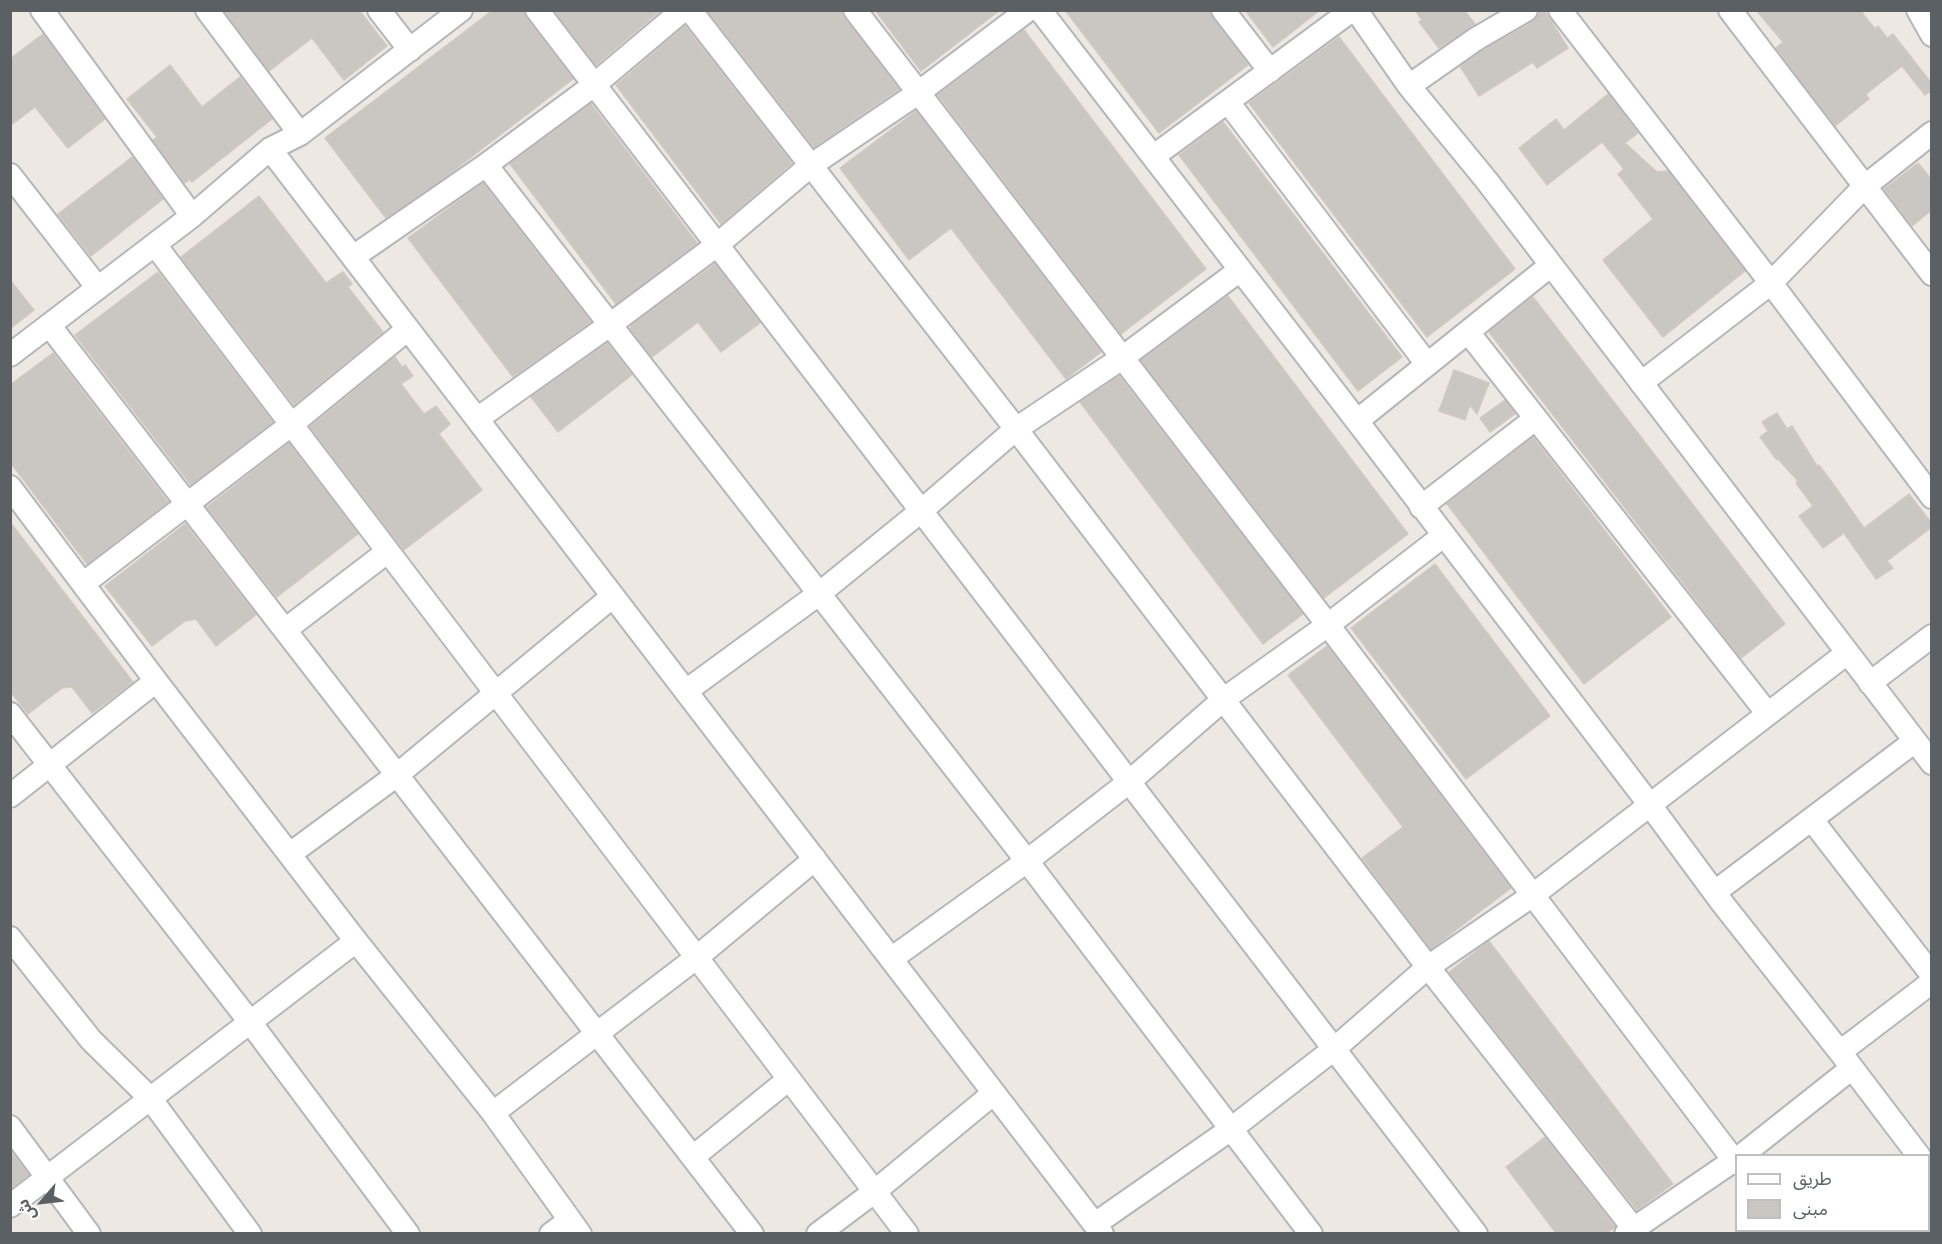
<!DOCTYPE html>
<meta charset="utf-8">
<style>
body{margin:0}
#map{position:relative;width:1942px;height:1244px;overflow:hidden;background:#ede9e2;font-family:"Noto Sans","Noto Sans Arabic",sans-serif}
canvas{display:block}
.frame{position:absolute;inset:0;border:12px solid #5a6063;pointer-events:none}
.legend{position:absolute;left:1735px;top:1154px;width:195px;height:78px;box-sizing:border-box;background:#fff;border:2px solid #bdbfc1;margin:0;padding:8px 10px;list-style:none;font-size:18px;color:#5a6063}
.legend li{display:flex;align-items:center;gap:12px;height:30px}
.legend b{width:30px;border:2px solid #bdbfc1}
.north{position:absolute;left:12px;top:1172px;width:60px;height:60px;-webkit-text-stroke:4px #fff;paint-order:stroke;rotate:242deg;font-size:16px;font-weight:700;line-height:24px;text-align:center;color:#5a6063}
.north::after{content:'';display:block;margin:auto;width:21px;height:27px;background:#5a6063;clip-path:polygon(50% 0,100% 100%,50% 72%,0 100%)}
</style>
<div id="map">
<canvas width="1942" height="1244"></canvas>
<div class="frame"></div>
<ul class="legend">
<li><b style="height:8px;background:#fff"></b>طريق</li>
<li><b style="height:16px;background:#cac6c1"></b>مبنى</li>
</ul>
<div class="north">ش</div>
</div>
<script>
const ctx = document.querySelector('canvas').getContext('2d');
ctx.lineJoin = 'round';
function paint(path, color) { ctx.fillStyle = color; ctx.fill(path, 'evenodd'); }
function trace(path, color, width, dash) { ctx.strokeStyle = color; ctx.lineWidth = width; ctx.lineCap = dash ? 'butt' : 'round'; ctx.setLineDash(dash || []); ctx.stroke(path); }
const building = new Path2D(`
 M224 10H359L387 46 344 80 312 38 269 71Z
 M493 10H524L526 18 573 79 440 181 386 218 325 138Z
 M554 10H661L596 65Z
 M707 10H841L844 18 899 89 814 147Z
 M875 10H1000L921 71Z
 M1065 10H1208L1248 65 1159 133Z
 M1245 10H1320L1273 47Z
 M1415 10H1464L1475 24 1439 48 1419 22 1422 20Z
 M1544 10 1568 48 1537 68 1533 62 1479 96 1460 66 1483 50 1533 22 1539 13Z
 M1756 10H1860L1875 29 1878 26 1887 38 1893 34 1932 84V90L1925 95 1902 66 1866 94 1869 99 1835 126 1776 48 1783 42Z
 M685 26 792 163 721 224 616 85Z
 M1024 30 1206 269 1121 334 938 95Z
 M43 34 105 119 68 148 35 107 10 126V59Z
 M1339 37 1515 269 1427 337 1249 103Z
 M170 65 202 107 240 77 272 119 192 182 190 179 185 183 153 140 157 137 127 99Z
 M1608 94 1638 133 1625 143 1657 172 1668 171 1745 271 1663 337 1603 260 1653 219 1618 174 1624 169 1602 142 1547 185 1519 148 1556 119 1564 130Z
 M591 104 697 243 616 304 510 164Z
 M916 111 1101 352 1066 379 951 228 909 260 840 168Z
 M1223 122 1402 357 1358 391 1179 155Z
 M132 157 163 199 91 256 58 214Z
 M1918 163 1932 180V210L1912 226 1884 189Z
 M483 183 591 322 513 377 408 238Z
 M259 196 326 283 343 272 352 284 348 287 383 332 294 405 181 257Z
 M715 264 760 323 721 352 698 322 652 357 630 329 632 325Z
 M158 272 273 422 191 485 75 335Z
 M10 280 34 310 10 329Z
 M1228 296 1408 534 1324 598 1141 360Z
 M1533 297 1785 624 1741 658 1489 332Z
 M607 343 632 375 558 432 531 397Z
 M53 353 168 502 87 564 10 462V385Z
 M395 357 402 367 405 365 413 376 401 384 424 414 436 406 450 424 439 434 482 490 404 550 310 427Z
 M1454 370 1489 383 1477 414 1470 405 1465 420 1439 411Z
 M1119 376 1303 614 1263 644 1080 402Z
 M1505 400 1515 414 1490 432 1480 418Z
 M1777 413 1787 429 1792 426 1817 466 1819 465 1831 481 1864 528 1909 494 1932 524V527L1887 561 1893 568 1876 579 1844 533 1823 548 1799 516 1813 506 1796 483 1798 481 1778 459 1777 460 1760 437 1768 431 1762 422Z
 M1533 437 1671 617 1584 684 1447 504Z
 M289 443 358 534 277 597 207 507Z
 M10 522 133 682 92 713 72 687 62 688 28 714 10 691Z
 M185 524 256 615 216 646 196 619 185 621 152 646 105 586Z
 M1435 564 1550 716 1466 779 1351 628Z
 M1327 646 1511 888 1431 949 1362 858 1403 827 1288 675Z
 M1489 941 1673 1184 1637 1210 1449 972Z
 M1545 1137 1615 1227 1607 1233H1556L1506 1167Z
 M10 1150 29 1175 10 1189Z`);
paint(building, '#cac6c1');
trace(building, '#d2c9c0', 1.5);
const minor = new Path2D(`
 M42 10 192 216
 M207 10 300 134
 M379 10 410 50
 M537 10 1476 1234
 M690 10 1016 429 1428 967 1638 1234
 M855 10 1328 625 1736 1163
 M1040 10 1357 421 1650 805 1723 904 1840 1052 1919 1156
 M1223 10 1270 71
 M1356 10 1409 86 1487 181 1932 763
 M1560 10 1771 283 1932 497
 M1730 10 1932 274
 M1918 10 1932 35
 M1409 86 1476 39 1526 10
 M1228 102 1427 364
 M270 149 1102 1234
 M1154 156 1352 10
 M486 165 1027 861 1311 1234
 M10 175 98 288
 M155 245 907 1234
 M353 257 486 165 594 85 683 10
 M49 325 752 1234
 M1468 332 1768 714
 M10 355 192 216 270 149 300 134 461 10
 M1641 383 1771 283 1864 187 1932 133
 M477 419 611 324 717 245 810 166 918 93 1028 10
 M1357 421 1551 265
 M10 487 156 681 356 941 493 1113 580 1234
 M1421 507 1535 419
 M84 583 292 424 408 329
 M285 630 387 552
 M1870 683 1932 636
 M686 691 820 593 921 511 1016 429 1122 358 1240 270
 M10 714 250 1022 408 1234
 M10 796 156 681
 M1812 820 1932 975
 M290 854 397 775 613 596
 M1715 892 1915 741
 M10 938 91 1040 150 1098 250 1234
 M891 959 1027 861 1129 782 1224 699 1328 625 1443 536
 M1840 1052 1932 982
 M493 1113 696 958 815 859
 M10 1127 89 1234
 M1741 1156 1852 1068
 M693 1157 789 1079
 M1928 1169 1932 1172
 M10 1206 356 941
 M1095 1224 1231 1129 1334 1049 1428 967 1533 895 1847 653
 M1789 1230 1791 1234
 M551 1234 570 1220
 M818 1234 874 1192 994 1093
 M1626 1234 1736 1159`);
trace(minor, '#b3b6ba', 26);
trace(minor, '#fff', 22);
</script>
